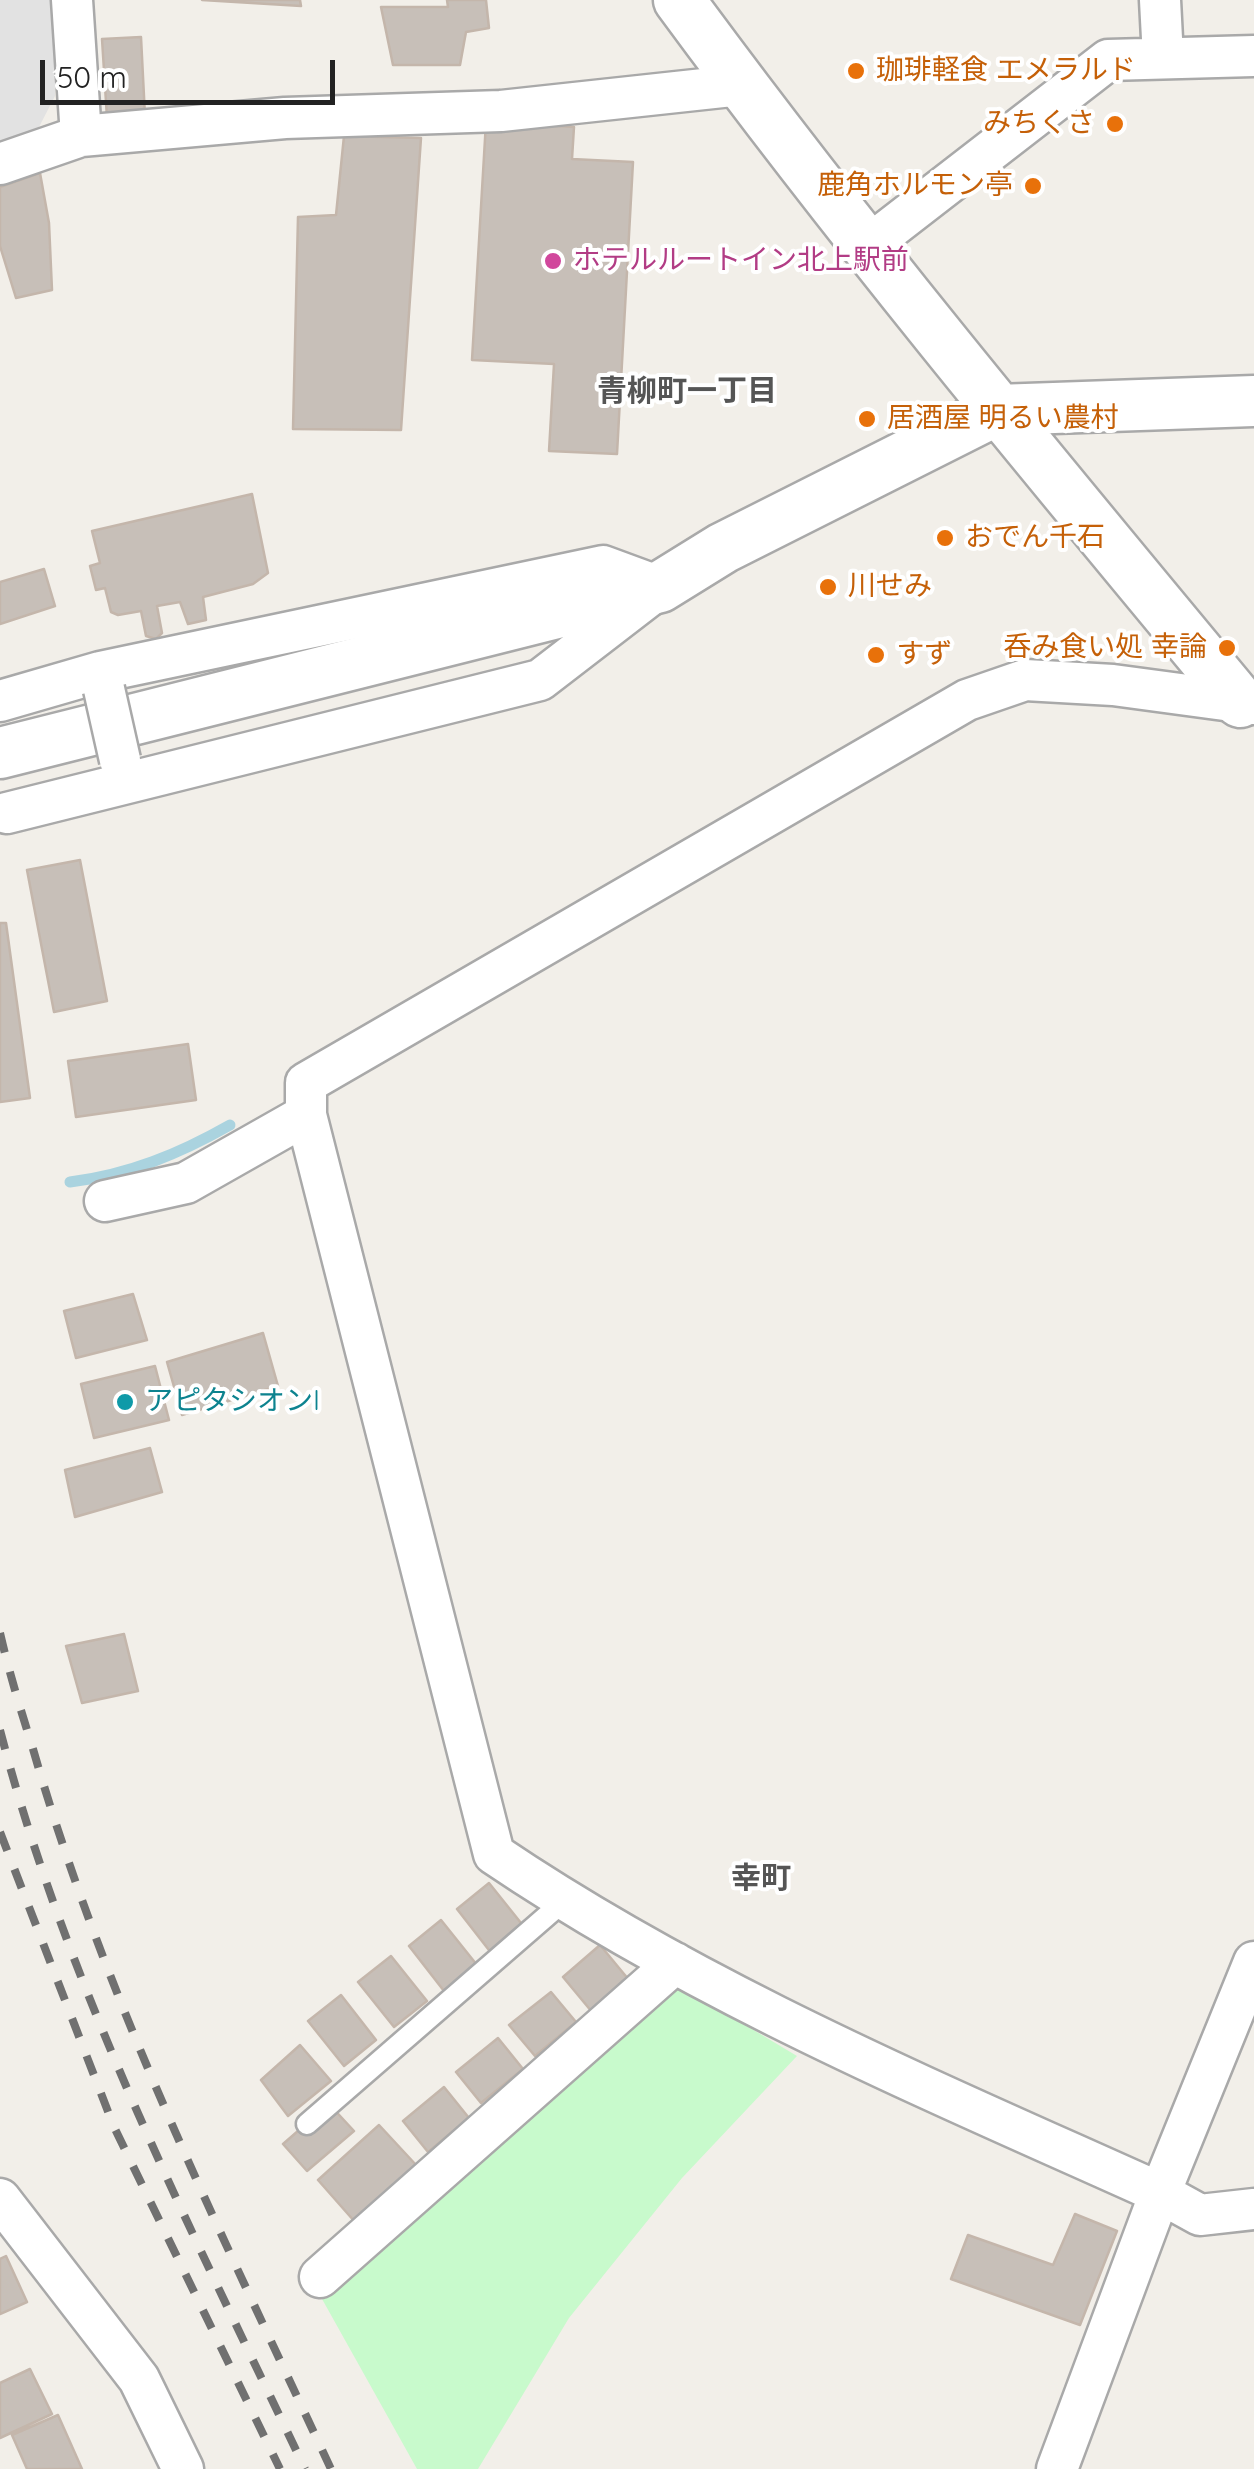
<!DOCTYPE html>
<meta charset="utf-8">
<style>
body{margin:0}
#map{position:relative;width:1254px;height:2469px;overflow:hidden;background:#f2efe9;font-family:Quicksand,sans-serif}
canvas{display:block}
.scale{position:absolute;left:40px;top:60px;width:295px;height:45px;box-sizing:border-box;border:5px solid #222;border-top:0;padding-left:12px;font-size:30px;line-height:35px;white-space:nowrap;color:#222;-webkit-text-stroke:8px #fff;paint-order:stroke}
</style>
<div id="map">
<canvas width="1254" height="2469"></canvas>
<div class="scale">50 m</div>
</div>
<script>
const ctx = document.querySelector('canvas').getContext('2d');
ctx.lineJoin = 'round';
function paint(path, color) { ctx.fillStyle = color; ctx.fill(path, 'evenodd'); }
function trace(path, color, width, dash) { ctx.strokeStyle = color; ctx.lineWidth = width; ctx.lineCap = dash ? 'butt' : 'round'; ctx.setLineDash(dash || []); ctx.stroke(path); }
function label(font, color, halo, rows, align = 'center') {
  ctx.font = font + ' Quicksand,"Noto Sans JP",sans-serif'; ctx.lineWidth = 8; ctx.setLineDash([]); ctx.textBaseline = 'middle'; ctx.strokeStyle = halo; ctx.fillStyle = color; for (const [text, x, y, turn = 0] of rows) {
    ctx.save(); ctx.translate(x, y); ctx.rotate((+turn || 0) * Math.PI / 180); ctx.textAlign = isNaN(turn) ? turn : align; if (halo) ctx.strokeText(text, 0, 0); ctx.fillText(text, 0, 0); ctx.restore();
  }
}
paint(new Path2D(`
 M675 1983 797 2056 682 2178 569 2318 478 2469H417L317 2290Z`), '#c8facc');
paint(new Path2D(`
 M0 0H55V96L39 127 0 143Z`), '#e2e2e2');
trace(new Path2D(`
 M70 1182C128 1175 179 1154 230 1125`), '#aad3df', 11);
const building = new Path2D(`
 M202 0H300L301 6Z
 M447 0H486L489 28 466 32 460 65H393L381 7H448Z
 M141 37 145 116 107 118 102 39Z
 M486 122 574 127 572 159 633 162 617 454 549 451 554 364 472 360Z
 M344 136 421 138 401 430 293 429 298 217 336 215Z
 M40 173 49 223 52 290 16 298 0 246V187Z
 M252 494 268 573 253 584 203 597 206 620 188 624 180 602 157 606 162 633 156 639 146 636 141 611 118 615 111 612 105 588 96 590 90 566 100 563 92 531Z
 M44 569 55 606 0 624V582Z
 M80 860 107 1001 54 1012 27 870Z
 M0 923H6L30 1098 0 1102Z
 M188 1044 196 1100 76 1117 68 1061Z
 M133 1294 147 1340 76 1358 64 1311Z
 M263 1333 278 1386 182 1415 167 1362Z
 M155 1366 169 1420 94 1438 81 1384Z
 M150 1448 162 1492 75 1517 65 1470Z
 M124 1634 138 1691 82 1703 66 1646Z
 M489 1883 525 1928 492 1954 457 1909Z
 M441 1920 477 1965 444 1991 409 1946Z
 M600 1945 629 1980 592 2012 563 1977Z
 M391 1956 427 2001 394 2027 358 1982Z
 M551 1992 576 2022 535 2056 509 2025Z
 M341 1995 376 2040 344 2066 308 2021Z
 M498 2038 523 2069 481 2103 456 2072Z
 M300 2045 331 2081 288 2116 261 2080Z
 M444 2087 469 2118 428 2152 403 2121Z
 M329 2104 354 2131 307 2171 283 2144Z
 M379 2125 417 2166 355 2222 318 2180Z
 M1075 2214 1117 2231 1080 2325 951 2279 968 2235 1053 2265Z
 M6 2256 27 2302 0 2314V2259Z
 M30 2369 52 2414 0 2438V2383Z
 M58 2415 82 2469H27L12 2435Z`);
paint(building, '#c7bfb8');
trace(building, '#c4b6ab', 2.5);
const service = new Path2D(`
 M307 2124 564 1901`);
const minor = new Path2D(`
 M72 0 81 136
 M1160 0 1163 58
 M0 164 81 136 285 118 501 111 741 85
 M869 245 1108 60 1254 56
 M0 701 100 672 603 566 660 587
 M7 813 540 680 653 593
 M306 1115 494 1854C701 1994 934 2091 1160 2193L1200 2215 1254 2209
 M105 1201 186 1183 306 1115V1083L967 700 1025 680 1113 685 1254 704
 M0 2199 139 2379 183 2469
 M320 2277 675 1963
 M1057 2469 1160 2193 1254 1962`);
const tertiary = new Path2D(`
 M679 0C856 241 1049 472 1240 702
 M0 753 660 587 723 548 997 410 1254 401`);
trace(service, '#a9a9a9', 25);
trace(minor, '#a9a9a9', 45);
trace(tertiary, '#a9a9a9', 55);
trace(service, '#fff', 20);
trace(minor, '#fff', 40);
trace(tertiary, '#fff', 50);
trace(new Path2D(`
 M0 1633C9 1672 21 1711 33 1749 106 2002 220 2231 331 2469
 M0 1730C67 1988 191 2229 305 2469
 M0 1832 114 2127 280 2469`), '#707070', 8, [20, 20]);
const minorBridge = new Path2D(`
 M104 689 120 760`);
trace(minorBridge, '#a9a9a9', 45, []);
trace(minorBridge, '#fff', 40);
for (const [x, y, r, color] of [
 [856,71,10,"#e8710a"],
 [1115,124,10,"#e8710a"],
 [1033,186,10,"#e8710a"],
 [553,261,10,"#d1479c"],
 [867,419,10,"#e8710a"],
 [945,538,10,"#e8710a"],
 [828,587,10,"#e8710a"],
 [1227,648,10,"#e8710a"],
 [876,655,10,"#e8710a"],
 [125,1402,10,"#0f9aa8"]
]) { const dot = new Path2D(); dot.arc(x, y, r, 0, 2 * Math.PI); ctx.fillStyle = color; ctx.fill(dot); trace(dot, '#fff', 4); }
label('28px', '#c56008', '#fff', [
 ["珈琲軽食 エメラルド",876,71],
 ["みちくさ",1095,124,"right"],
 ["鹿角ホルモン亭",1013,186,"right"],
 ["居酒屋 明るい農村",887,419],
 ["おでん千石",965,538],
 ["川せみ",848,587],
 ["呑み食い処 幸論",1207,648,"right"],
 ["すず",896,655]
], 'left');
label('28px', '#b23c85', '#fff', [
 ["ホテルルートイン北上駅前",573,261]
], 'left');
label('28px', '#0d838f', '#fff', [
 ["アピタシオンI",145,1402]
], 'left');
label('bold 30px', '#555', '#fff', [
 ["青柳町一丁目",687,392],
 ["幸町",761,1879]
]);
</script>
